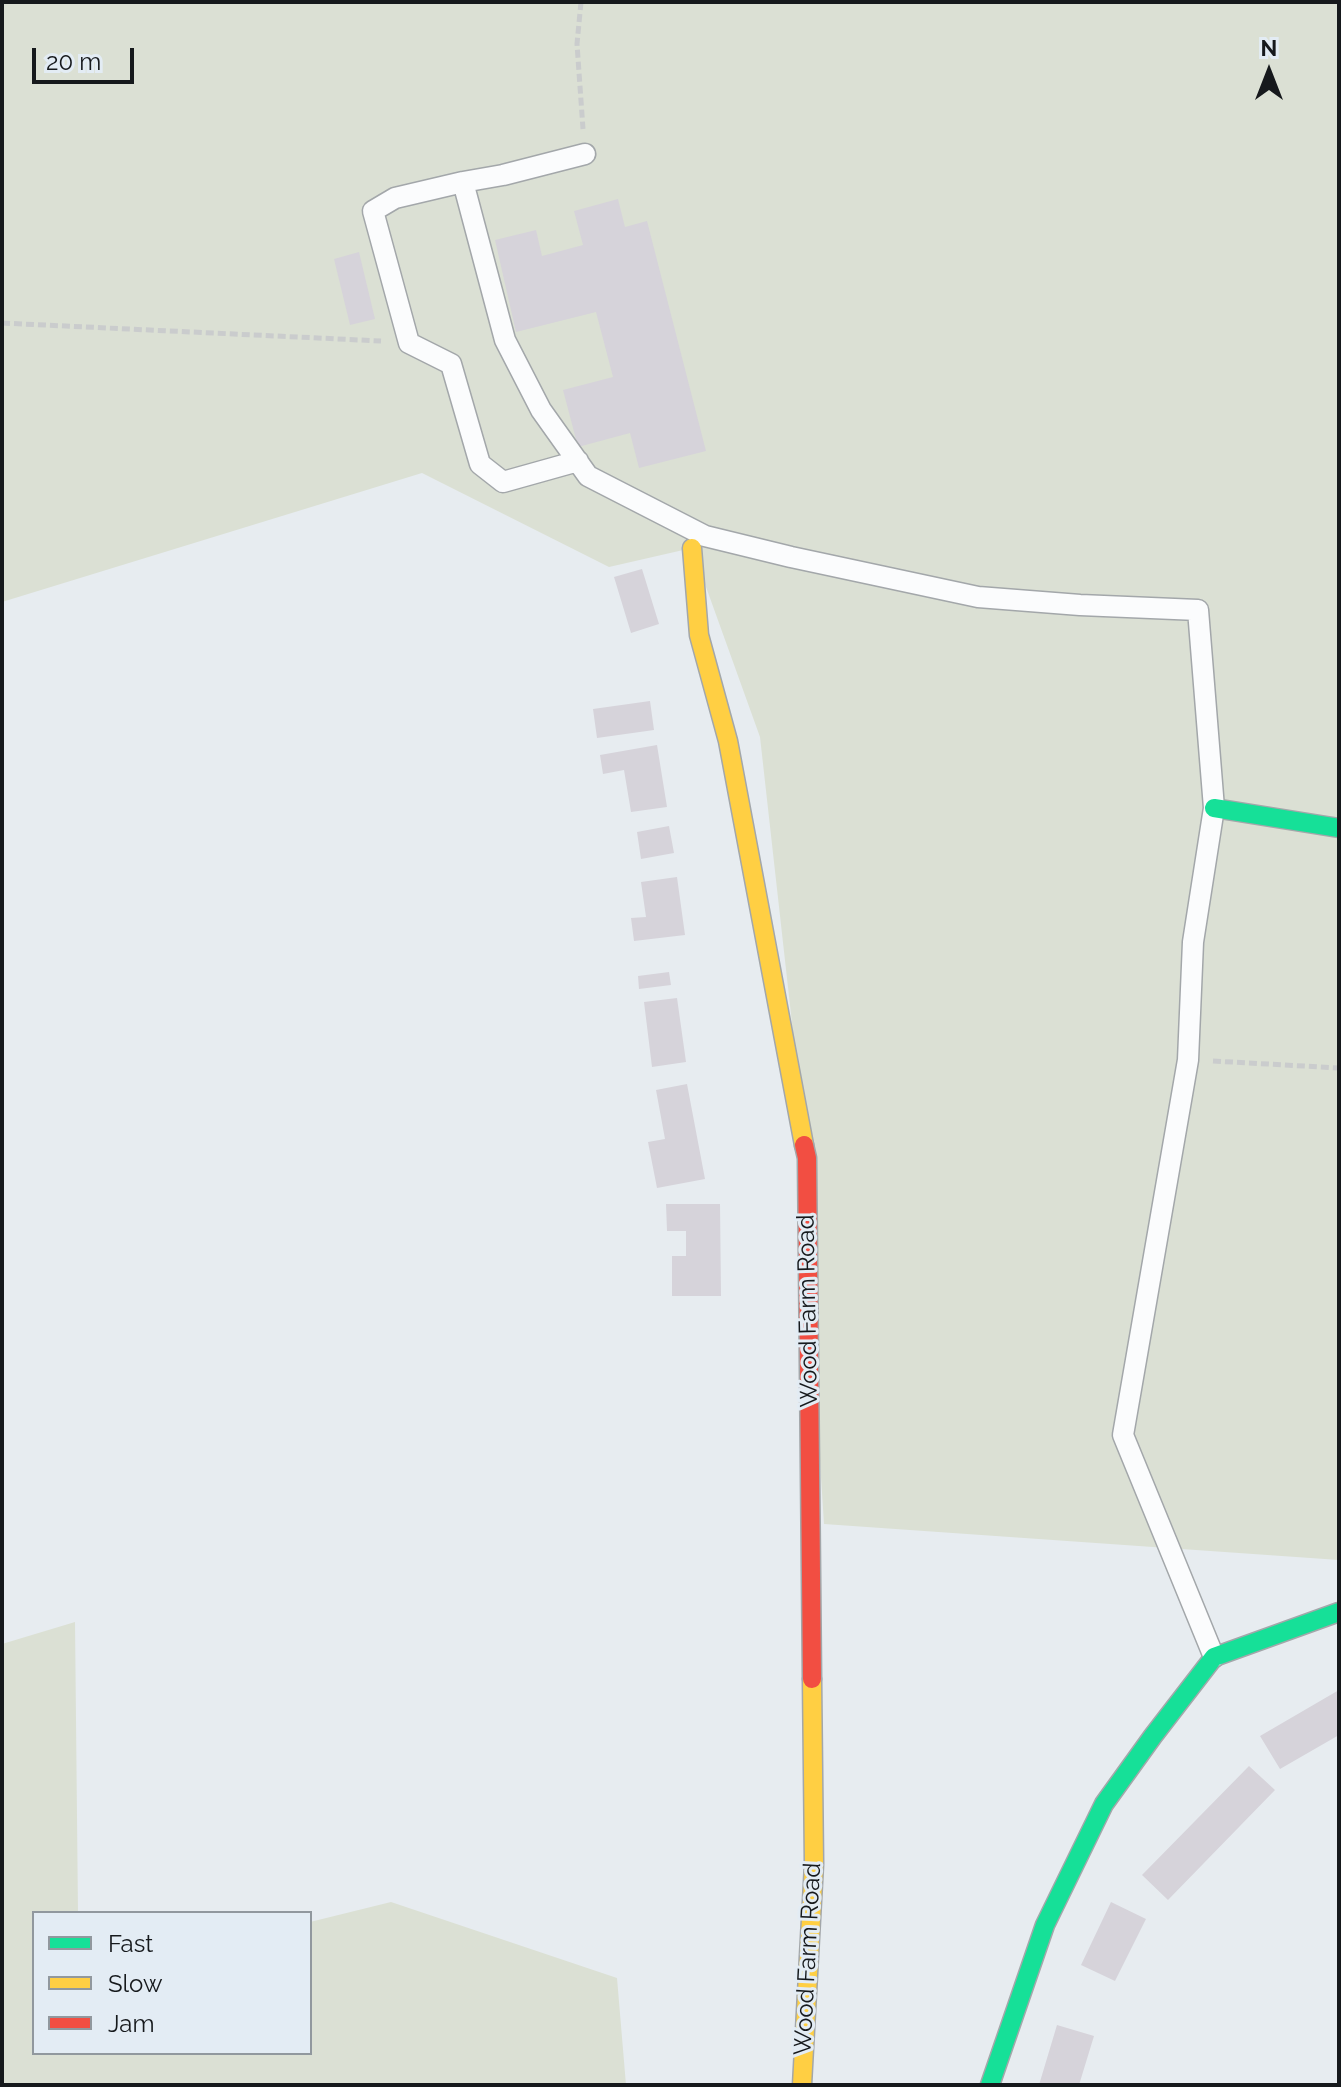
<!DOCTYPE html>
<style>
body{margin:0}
#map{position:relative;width:1341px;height:2087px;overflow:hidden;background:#e7ecf0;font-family:Raleway,sans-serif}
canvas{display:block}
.frame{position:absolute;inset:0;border:4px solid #16191c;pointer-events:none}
.legend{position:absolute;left:32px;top:1911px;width:280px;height:144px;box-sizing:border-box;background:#e3ecf4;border:2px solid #91989e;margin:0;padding:10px 14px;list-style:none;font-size:24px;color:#16191c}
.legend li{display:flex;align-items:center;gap:16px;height:40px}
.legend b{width:40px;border:2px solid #91989e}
.north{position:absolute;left:1229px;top:32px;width:80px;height:80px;-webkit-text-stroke:6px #e3ecf4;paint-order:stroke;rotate:0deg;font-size:22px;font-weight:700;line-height:32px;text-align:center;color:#16191c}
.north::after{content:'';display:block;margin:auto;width:28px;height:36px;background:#16191c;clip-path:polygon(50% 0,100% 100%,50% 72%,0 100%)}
.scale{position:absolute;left:32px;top:48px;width:102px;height:36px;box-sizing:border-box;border:4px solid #16191c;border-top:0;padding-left:10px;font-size:24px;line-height:28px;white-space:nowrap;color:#16191c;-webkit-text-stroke:6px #e3ecf4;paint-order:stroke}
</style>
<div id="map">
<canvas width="1341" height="2087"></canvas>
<div class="frame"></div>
<ul class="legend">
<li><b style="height:10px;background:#16e098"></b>Fast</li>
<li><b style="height:10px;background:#ffcf43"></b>Slow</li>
<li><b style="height:10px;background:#f24e42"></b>Jam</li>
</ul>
<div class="north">N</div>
<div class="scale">20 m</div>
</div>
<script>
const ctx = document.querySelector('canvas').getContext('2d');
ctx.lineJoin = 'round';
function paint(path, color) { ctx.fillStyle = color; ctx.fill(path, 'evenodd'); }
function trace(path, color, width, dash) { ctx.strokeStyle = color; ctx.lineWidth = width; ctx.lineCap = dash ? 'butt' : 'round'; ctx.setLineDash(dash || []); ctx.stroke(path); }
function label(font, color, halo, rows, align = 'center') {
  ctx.font = font + ' Raleway,sans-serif'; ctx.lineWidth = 6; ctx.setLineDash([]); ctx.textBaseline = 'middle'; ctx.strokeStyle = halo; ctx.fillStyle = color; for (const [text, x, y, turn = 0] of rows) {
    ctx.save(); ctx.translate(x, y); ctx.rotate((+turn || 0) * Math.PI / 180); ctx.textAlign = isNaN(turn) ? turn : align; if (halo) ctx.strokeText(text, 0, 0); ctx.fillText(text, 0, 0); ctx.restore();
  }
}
paint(new Path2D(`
 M2 2H1339V1560L824 1524 792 1023 760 737 692 548 609 567 422 473 2 602Z
 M75 1622 78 1913H34V2053H310V1922L391 1902 617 1978 626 2085H2V1644Z`), '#dbe0d4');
paint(new Path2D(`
 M618 199 625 227 647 221 706 451 639 468 630 433 578 447 563 390 613 377 596 312 516 332 495 240 536 230 542 256 583 245 574 211Z
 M359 252 375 319 350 325 334 259Z
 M642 569 659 624 631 633 614 577Z
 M650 701 654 730 597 738 593 709Z
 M657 745 667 807 631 812 624 770 603 774 600 755Z
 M669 826 674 853 641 859 637 832Z
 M677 877 685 935 634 941 631 918 646 917 641 882Z
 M669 972 671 985 639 989 638 976Z
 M677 998 686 1062 652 1067 644 1002Z
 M687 1084 705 1179 657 1188 648 1142 665 1139 656 1090Z
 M666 1204H720L721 1296H672V1256H686V1231H667Z
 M1339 1690V1735L1280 1769 1260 1736Z
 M1249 1766 1275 1790 1168 1900 1142 1875Z
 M1111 1902 1146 1919 1115 1981 1081 1965Z
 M1057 2025 1094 2036 1079 2085H1039Z`), '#d6d3da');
const lane = new Path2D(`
 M585 154 503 175 463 182 505 340 541 410 588 476 705 536 791 557 978 597 1080 605 1198 610 1214 808 1193 942 1188 1060 1123 1435 1214 1657
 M463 182 395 198 373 211 409 343 451 364 480 464 503 482 578 461`);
const fast = new Path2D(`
 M1214 808 1339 828
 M990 2085 1045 1925 1104 1804 1153 1736 1214 1657 1339 1612`);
const slow = new Path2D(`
 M692 548 699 635 728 741 804 1145
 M802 2085 814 1864 812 1679`);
const jam = new Path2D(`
 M804 1145 807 1158 812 1679`);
trace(lane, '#a3a7aa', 23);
trace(fast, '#a3a7aa', 21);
trace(slow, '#a3a7aa', 21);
trace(jam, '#a3a7aa', 21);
trace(new Path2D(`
 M581 2 577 44 583 129
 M2 323 381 341
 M1213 1061 1339 1068`), '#cacccd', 5, [8, 4]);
trace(lane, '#fbfcfd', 20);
trace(fast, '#16e098', 18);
trace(slow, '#ffcf43', 18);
trace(jam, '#f24e42', 18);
label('24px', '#16191c', '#e3ecf4', [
 ["Wood Farm Road",808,1311,-91],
 ["Wood Farm Road",808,1959,-87]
]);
</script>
